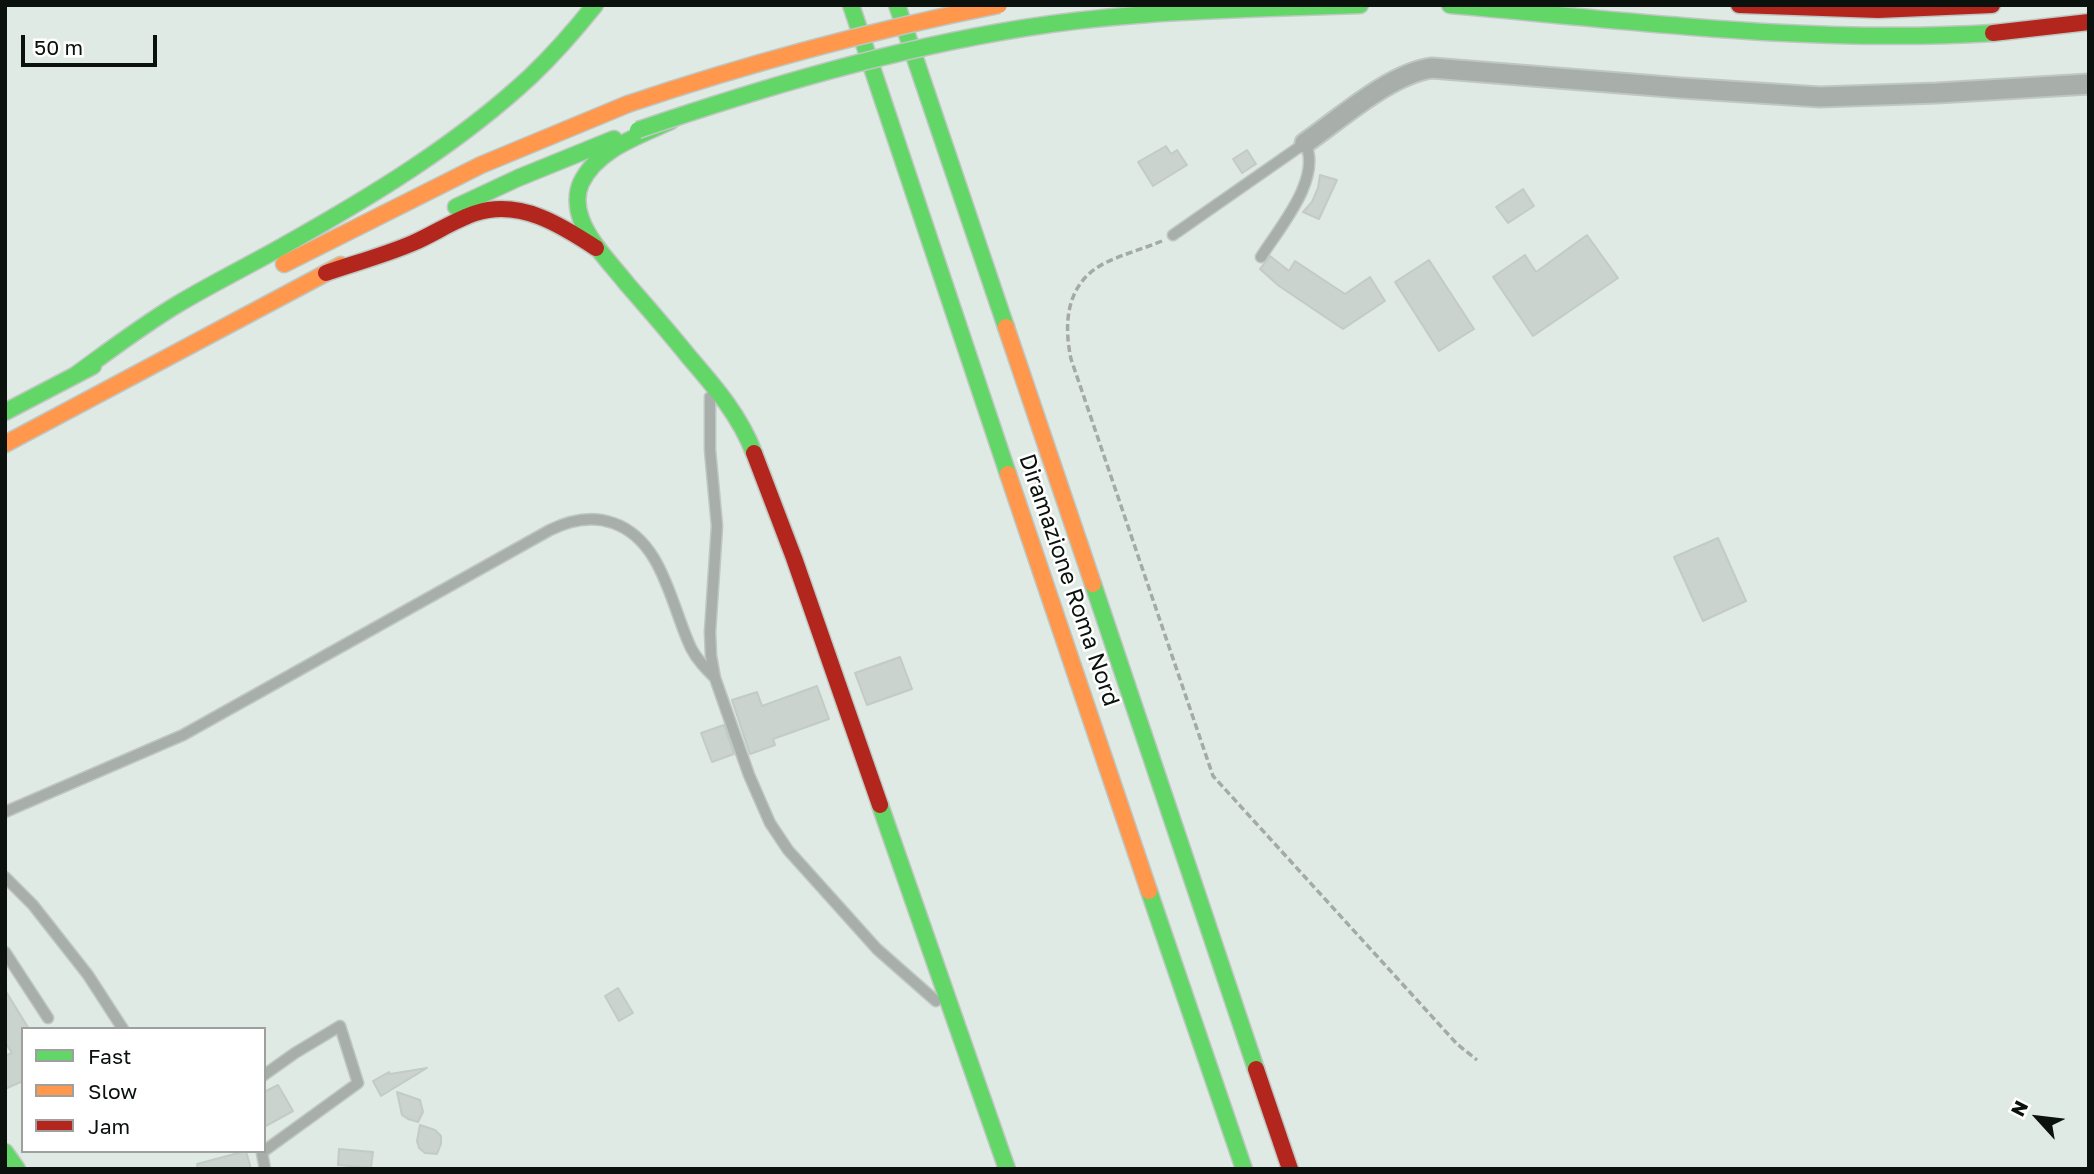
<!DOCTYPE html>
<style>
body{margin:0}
#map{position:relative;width:2094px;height:1174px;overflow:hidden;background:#e0eae4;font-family:"Golos Text",sans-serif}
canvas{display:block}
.frame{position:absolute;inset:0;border:7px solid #0b120e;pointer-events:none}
.legend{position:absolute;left:21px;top:1027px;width:245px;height:126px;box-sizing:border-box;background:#fff;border:2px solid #9da09f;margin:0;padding:9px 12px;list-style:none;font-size:21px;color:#0b120e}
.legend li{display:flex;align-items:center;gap:14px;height:35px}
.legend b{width:35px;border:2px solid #9da09f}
.north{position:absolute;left:2003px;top:1083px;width:70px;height:70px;-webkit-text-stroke:5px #fff;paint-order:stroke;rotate:297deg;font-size:19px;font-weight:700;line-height:28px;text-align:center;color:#0b120e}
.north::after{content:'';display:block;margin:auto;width:24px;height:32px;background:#0b120e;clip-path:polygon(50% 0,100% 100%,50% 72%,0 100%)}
.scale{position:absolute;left:21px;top:35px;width:136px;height:32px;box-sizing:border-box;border:4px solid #0b120e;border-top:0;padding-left:9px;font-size:21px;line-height:24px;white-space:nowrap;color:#0b120e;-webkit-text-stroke:5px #fff;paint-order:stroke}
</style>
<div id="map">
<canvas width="2094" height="1174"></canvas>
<div class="frame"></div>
<ul class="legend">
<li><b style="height:9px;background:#63d668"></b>Fast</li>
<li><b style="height:9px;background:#ff974d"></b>Slow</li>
<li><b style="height:9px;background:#b3261e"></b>Jam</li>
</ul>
<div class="north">N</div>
<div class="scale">50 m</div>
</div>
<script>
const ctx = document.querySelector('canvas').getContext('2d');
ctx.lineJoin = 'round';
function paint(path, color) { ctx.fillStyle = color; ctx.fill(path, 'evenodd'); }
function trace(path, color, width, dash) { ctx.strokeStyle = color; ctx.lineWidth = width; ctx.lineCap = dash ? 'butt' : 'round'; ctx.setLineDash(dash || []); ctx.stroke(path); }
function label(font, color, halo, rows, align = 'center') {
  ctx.font = font + ' "Golos Text",sans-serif'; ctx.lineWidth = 5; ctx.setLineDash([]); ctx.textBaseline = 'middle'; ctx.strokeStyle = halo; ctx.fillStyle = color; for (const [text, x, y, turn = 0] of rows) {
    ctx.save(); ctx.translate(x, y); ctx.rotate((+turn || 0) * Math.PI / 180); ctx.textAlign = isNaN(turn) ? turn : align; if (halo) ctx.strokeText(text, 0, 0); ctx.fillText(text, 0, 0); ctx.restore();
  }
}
const building = new Path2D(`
 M1166 146 1171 154 1177 150 1187 165 1153 186 1138 162Z
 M1247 150 1256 164 1242 173 1233 159Z
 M1320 175 1337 180 1319 219 1303 212 1312 202 1318 188Z
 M1523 189 1534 206 1508 223 1496 207Z
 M1587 235 1618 278 1533 336 1493 277 1525 255 1536 272Z
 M1270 256 1289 271 1295 261 1345 294 1370 277 1385 301 1343 329 1279 286 1260 269Z
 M1429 260 1474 329 1439 351 1395 282Z
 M1718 538 1746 601 1703 621 1674 557Z
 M900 657 912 689 867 705 855 673Z
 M817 686 829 719 773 739 775 745 750 754 732 700 757 692 762 706Z
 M724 725 734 754 712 762 701 733Z
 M618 988 633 1013 619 1021 605 996Z
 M5 990 29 1029H23V1081L5 1089V1056L12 1053 5 1042Z
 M427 1068 381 1096 373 1081 389 1072 390 1074Z
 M278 1085 293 1111 264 1127V1092Z
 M397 1092 420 1100 423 1112 418 1122 408 1119 402 1115Z
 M420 1125 435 1130 441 1136V1144L437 1154 425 1153 419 1148 417 1141Z
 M339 1149 373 1152 371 1168 338 1165Z
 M246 1151 251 1169H198L197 1164Z`);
paint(building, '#cbd3ce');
trace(building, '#c3cbc6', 2);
const lane = new Path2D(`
 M1173 235 1305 143C1323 178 1279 228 1261 257
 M710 397V450L717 526 710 632 711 656 715 678 749 775 770 823 788 850 877 949 936 1001
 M5 812 183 735 550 530C570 520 591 515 613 523 663 540 671 606 691 648 697 660 706 669 715 678
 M5 877 33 905 88 975 123 1029
 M5 952 48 1018
 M264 1075 295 1053 340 1026 358 1083 264 1151
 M264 1151 262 1153 265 1169`);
const street = new Path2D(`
 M1305 143C1340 119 1391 73 1432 68L1682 88 1820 97 1937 93 2089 84`);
const fast = new Path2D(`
 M851 5 1008 474
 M897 5 1006 327
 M1450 5C1632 21 1809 44 1993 33
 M1269 8 1360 5
 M671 121C639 136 597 149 581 183 576 194 577 208 581 219 589 242 612 265 627 284 648 308 669 332 689 357 715 387 740 416 754 453
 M456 207 518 178 614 139
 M77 374C110 350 143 325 178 304 213 283 250 265 285 245 372 196 458 144 531 76 554 54 575 30 595 5
 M5 412 93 366
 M1093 584 1256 1069
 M880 805 1007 1169
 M1149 891 1244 1169
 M5 1152 17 1169`);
const slow = new Path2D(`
 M284 264 481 165 628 104
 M1006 327 1093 584
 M5 444 341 265
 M1008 474 1149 891`);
const jam = new Path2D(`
 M1739 5 1878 10 1992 5
 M1993 33 2089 22
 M326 273C355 263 385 255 413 243 434 234 454 220 476 213 520 199 561 225 596 248
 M754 453 794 558 880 805
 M1256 1069 1290 1169`);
trace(lane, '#bfc7c2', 13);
trace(street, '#bfc7c2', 23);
trace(fast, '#bfc7c2', 19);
trace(slow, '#bfc7c2', 19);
trace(jam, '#bfc7c2', 19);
trace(new Path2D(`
 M1162 241C1143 249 1123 254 1105 263 1067 282 1063 321 1071 359L1213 776 1457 1044 1477 1060`), '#a4aba7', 3.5, [7, 3.5]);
trace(lane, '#a8aeaa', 10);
trace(street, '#a8aeaa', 19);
trace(fast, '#63d668', 16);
trace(slow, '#ff974d', 16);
trace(jam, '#b3261e', 16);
const fastBridge = new Path2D(`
 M638 130C764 87 893 49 1024 28 1105 15 1187 11 1269 8`);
const slowBridge = new Path2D(`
 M628 104C750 63 873 30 999 5`);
trace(fastBridge, '#bfc7c2', 19, []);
trace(slowBridge, '#bfc7c2', 19, []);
trace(fastBridge, '#63d668', 16);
trace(slowBridge, '#ff974d', 16);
label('23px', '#0b120e', '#fff', [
 ["Diramazione Roma Nord",1069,580,71]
]);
</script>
